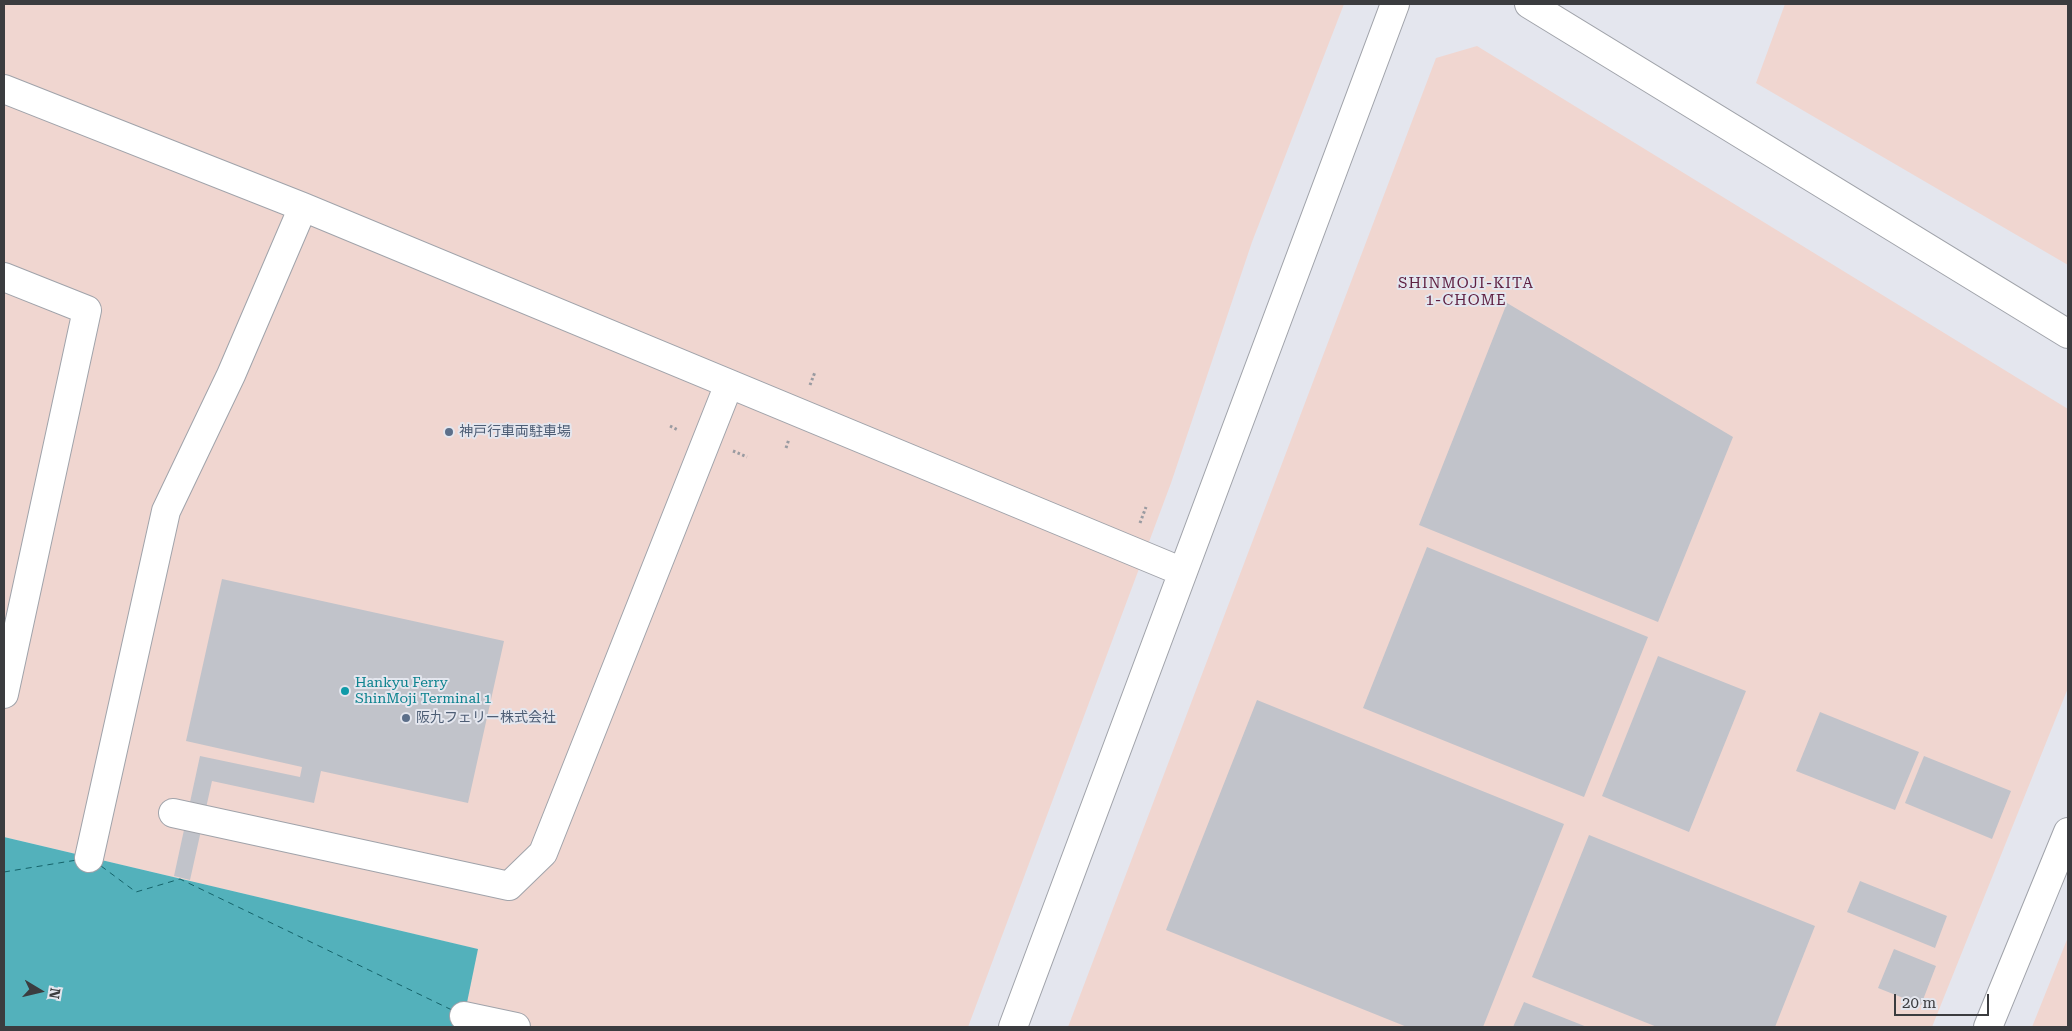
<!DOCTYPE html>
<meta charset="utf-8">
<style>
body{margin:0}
#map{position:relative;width:2072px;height:1031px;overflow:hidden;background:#e4e6ee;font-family:"Roboto Serif",serif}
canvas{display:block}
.frame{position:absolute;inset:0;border:5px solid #3b3c3f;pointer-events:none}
.north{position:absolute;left:15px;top:966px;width:50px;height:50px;-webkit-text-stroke:4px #e4e6ee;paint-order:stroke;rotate:99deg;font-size:14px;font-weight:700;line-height:20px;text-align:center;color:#3b3c3f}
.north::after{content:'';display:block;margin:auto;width:18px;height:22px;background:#3b3c3f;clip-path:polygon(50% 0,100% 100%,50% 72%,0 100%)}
.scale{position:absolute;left:1894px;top:994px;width:95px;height:22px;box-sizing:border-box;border:2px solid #3b3c3f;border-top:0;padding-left:6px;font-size:15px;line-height:18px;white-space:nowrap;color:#3b3c3f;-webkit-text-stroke:4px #e4e6ee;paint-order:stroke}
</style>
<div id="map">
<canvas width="2072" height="1031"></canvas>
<div class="frame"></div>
<div class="north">N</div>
<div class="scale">20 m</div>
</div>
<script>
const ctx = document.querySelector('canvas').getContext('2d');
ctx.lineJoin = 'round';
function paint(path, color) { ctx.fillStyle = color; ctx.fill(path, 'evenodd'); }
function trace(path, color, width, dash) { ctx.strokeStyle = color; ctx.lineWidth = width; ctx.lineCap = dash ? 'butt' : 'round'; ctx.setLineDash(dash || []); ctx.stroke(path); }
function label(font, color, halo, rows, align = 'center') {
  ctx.font = font + ' "Roboto Serif","Noto Sans JP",serif'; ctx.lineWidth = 4; ctx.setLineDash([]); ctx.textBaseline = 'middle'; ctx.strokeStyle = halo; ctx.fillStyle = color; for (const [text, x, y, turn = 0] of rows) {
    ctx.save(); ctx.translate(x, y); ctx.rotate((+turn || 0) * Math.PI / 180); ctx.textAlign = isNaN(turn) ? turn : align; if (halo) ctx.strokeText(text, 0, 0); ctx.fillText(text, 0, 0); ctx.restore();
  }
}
paint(new Path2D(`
 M4 4H1344L1252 242 1171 483 968 1027H462L477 949 4 837Z
 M1785 4H2068V265L1756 83Z
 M1477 46 2068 409V688L1932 1027H1068L1436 58Z
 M2068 937V1027H2032Z`), '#f0d6d0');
paint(new Path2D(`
 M4 837 478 949 462 1027H4Z`), '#53b1bb');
trace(new Path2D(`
 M101 866 136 892 180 879 454 1011
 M4 872 77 860`), '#15636a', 1, [6, 5]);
paint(new Path2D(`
 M1507 303 1733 437 1658 622 1419 525Z
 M1427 547 1648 637 1584 797 1363 708Z
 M222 579 504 641 468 803 321 771 314 803 212 781 190 880 174 876 200 756 300 777 302 767 186 741Z
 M1658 656 1746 691 1689 832 1602 796Z
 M1257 700 1564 824 1483 1027H1407L1166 930Z
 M1820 712 1919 752 1895 810 1796 771Z
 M1924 756 2011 791 1992 839 1905 803Z
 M1589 835 1815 926 1775 1027H1657L1532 977Z
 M1860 881 1947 916 1935 948 1847 912Z
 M1894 949 1936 966 1921 1005 1878 988Z
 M1524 1002 1587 1027H1513Z`), '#c1c3ca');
const minor = new Path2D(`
 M1529 4 2068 334
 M4 89 303 207 1183 572
 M4 277 87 310 4 694
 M173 813 509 886 543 853 729 384
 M89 858 166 511 231 375 303 207
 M464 1016 516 1027
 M1013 1027 1395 4
 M1988 1027 2068 832`);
trace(minor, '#a0a3aa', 30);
trace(new Path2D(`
 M810 385 815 372
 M670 426 678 430
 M786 448 789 439
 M733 451 747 457
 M1140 523 1146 507`), '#9a9ba1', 3, [2.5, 2.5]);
trace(minor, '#fff', 28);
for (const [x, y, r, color] of [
 [449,432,5,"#5c6f8a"],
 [345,691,5,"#0f9aa8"],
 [406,718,5,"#5c6f8a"]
]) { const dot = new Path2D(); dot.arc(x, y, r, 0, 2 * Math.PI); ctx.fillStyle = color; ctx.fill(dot); trace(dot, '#e4e6ee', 2); }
label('14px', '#4e5e75', '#e4e6ee', [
 ["神戸行車両駐車場",459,432],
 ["阪九フェリー株式会社",416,718]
], 'left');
label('14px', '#0d838f', '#e4e6ee', [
 ["Hankyu Ferry",355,683],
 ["ShinMoji Terminal 1",355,699]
], 'left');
ctx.letterSpacing = '1px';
label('15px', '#5e1f41', '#e4e6ee', [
 ["SHINMOJI-KITA",1466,284],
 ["1-CHOME",1466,301]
]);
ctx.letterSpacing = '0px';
</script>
